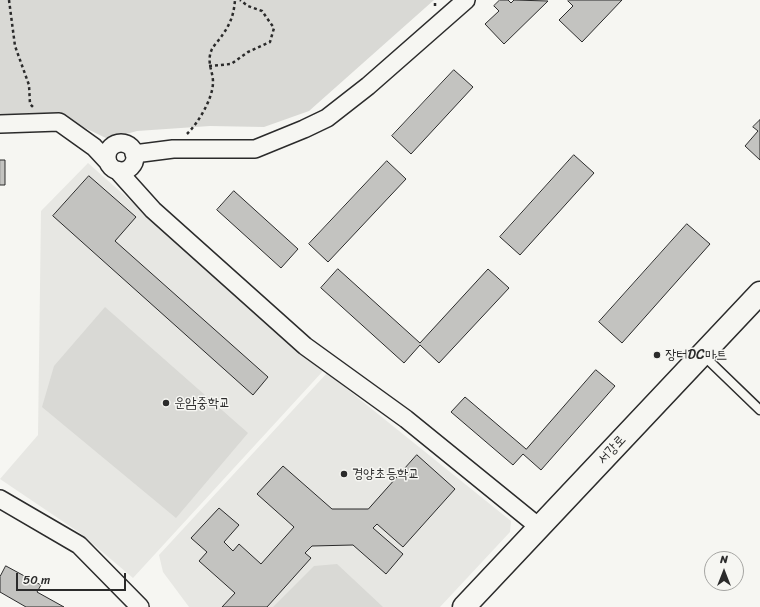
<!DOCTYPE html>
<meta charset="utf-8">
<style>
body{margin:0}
#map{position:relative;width:760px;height:607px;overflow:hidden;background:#f6f6f2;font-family:Sriracha,sans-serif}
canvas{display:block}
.north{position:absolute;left:704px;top:551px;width:40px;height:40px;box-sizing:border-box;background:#f6f6f2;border:1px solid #a5a5a2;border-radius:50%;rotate:0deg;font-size:11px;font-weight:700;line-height:16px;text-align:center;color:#2b2b2b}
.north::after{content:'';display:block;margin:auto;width:14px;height:18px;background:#2b2b2b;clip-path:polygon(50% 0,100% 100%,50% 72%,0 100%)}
.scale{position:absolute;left:16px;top:573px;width:110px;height:18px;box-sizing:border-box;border:2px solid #2b2b2b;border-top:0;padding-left:5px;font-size:12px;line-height:14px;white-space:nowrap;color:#2b2b2b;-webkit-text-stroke:3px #f6f6f2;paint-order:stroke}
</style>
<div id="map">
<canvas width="760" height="607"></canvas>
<div class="north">N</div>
<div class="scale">50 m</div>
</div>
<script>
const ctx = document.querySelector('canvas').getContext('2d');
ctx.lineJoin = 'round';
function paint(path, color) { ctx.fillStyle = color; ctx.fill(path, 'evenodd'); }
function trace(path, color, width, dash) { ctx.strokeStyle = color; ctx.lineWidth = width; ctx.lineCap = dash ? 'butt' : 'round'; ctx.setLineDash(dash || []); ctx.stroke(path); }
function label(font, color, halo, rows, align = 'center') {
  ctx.font = font + ' Sriracha,"Poor Story",sans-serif'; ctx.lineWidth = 3; ctx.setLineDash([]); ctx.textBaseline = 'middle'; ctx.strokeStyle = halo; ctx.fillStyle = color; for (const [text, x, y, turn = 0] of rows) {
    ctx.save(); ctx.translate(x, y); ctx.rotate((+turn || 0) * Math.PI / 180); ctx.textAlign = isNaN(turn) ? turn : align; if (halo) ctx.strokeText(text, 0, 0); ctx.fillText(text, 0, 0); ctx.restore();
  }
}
paint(new Path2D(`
 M88 163 323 371 133 578 80 533 0 479 38 435 41 211Z
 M327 373 511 521 510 532 440 607H189L163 572 159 555Z`), '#e7e7e3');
paint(new Path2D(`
 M0 0H434L309 111 264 127 210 126 137 131 108 139 56 114 0 116Z
 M105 307 248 433 176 518 42 407 54 366Z
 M337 564 383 607H273L314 566Z`), '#d9d9d5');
const building = new Path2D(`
 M500 0H508L511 3 514 0 548 1 504 44 485 24 499 11 494 6Z
 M569 0H622L582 42 559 20 573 6 568 1Z
 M454 70 473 87 411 154 392 136Z
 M760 120V160L745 146 758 131 753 127Z
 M574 155 594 173 520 255 500 237Z
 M0 160H5V185H0Z
 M387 161 406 179 328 262 309 244Z
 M89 176 136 217 115 241 268 377 253 395 53 216Z
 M234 191 298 249 281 268 217 210Z
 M687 224 710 244 622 343 599 322Z
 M338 269 420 343 488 269 509 288 439 363 420 345 404 363 321 288Z
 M596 370 615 386 541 470 523 454 513 465 451 412 465 397 526 449Z
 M417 455 455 489 403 547 377 524 373 528 403 554 386 574 353 545 312 546 305 553 311 558 267 607H222L235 593 199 561 207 552 191 538 219 508 239 525 224 542 233 551 239 544 261 564 294 527 257 494 283 466 332 509H368Z
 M6 566 41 585 37 592 64 607H26L0 592V577Z`);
paint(building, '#c3c3c0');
trace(building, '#2b2b2b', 1);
const lane = new Path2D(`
 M703 355 760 410`);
const street = new Path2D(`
 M0 124 59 122 94 147 108 162
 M107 157a14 14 0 1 1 28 0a14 14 0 1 1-28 0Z
 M134 154 173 149H255L304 129 327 118 368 86 466 0
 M117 170 153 210 305 346 406 419 539 527
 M0 499 79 545 140 607`);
const secondary = new Path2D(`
 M464 607 760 293`);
trace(lane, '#2b2b2b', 11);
trace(street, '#2b2b2b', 20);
trace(secondary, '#2b2b2b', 25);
trace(new Path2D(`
 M9 0 15 46 29 85 30 104 33 107
 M435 6V0
 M209 66 231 64 248 52 270 42 274 28 262 11 248 6 240 0
 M187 134C198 123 213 99 213 82 213 71 206 62 212 49 215 44 220 39 223 34 231 23 234 13 235 0`), '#2b2b2b', 2.5, [3, 3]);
trace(lane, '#f6f6f2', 8);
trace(street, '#f6f6f2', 17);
trace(secondary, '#f6f6f2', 22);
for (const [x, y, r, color] of [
 [657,355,4,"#2b2b2b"],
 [166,403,4,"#2b2b2b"],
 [344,474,4,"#2b2b2b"]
]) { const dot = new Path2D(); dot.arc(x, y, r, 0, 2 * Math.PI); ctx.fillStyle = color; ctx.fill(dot); trace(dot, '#f6f6f2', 1.5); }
label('14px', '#2b2b2b', '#f6f6f2', [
 ["장터DC마트",665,355],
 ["운암중학교",174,403],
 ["경양초등학교",352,474]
], 'left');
label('14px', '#2b2b2b', '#f6f6f2', [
 ["서강로",612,450,-47]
]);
</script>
